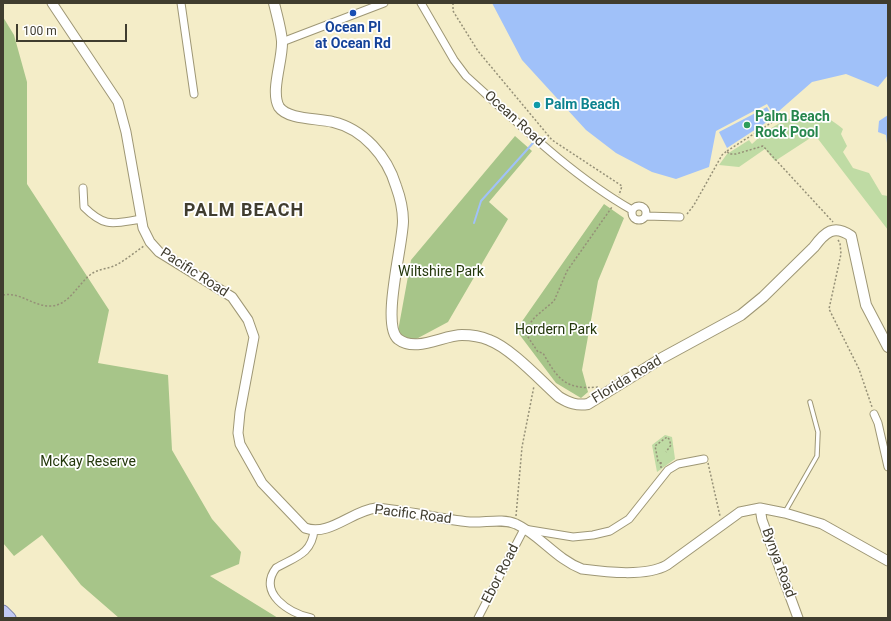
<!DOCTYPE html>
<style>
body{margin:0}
#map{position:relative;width:891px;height:621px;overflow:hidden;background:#f4edc8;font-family:Roboto,sans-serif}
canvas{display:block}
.frame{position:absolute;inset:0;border:4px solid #403d2f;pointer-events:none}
.scale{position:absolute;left:16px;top:24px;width:111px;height:18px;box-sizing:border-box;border:2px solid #403d2f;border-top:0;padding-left:5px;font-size:12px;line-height:14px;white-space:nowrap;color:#403d2f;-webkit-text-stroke:3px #fff;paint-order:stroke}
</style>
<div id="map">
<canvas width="891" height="621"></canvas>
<div class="frame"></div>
<div class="scale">100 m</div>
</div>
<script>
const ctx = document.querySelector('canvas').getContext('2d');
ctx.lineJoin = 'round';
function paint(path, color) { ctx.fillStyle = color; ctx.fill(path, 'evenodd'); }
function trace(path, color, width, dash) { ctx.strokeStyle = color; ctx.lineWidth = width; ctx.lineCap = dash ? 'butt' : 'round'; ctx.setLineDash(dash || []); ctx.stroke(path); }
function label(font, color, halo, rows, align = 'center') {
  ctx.font = font + ' Roboto,sans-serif'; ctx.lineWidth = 3.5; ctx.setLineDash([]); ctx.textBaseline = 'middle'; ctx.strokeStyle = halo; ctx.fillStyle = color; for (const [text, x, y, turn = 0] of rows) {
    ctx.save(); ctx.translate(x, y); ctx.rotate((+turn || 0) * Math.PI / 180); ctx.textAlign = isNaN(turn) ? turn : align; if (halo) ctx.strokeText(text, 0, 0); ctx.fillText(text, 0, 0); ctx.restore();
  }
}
paint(new Path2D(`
 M798 116C806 119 812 115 820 116 828 117 837 124 843 129L841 134 847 146 843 152 853 168 869 173 882 195 888 196V230L815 135 775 161 765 149 739 167 719 165 727 154 749 140 752 144C767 130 778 122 798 116Z
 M665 435 672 437 675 459 657 472 652 445Z`), '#bfdba4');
paint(new Path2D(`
 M3 17 14 35 27 82V184L109 310 98 363 168 375 172 450 212 519 241 552 239 564 210 576 278 618H119L81 585 42 535 14 556 3 543Z
 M515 136 532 151 489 202 508 219 448 322 405 345 396 342 411 260Z
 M604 204 624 218 598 281 582 370 588 392 581 398 556 383 516 330Z`), '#a7c589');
paint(new Path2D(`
 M492 3H888V75L878 87 846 74 812 82 779 111 772 112 767 104 716 131 709 167 676 179 652 172 616 153 586 130 522 60Z
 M767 107 773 118 727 148 719 132Z
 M888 115V151L886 135 878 132 879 121Z`), '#a0c1f9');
trace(new Path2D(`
 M474 223 481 201 533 143`), '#a0c1f9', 2);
const service = new Path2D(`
 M785 512 817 456 818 432 810 402`);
const minor = new Path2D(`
 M181 3 194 94
 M421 3 454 60 466 76C517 122 572 176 632 210
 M282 42 384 3
 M83 188 84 207C106 229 114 223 142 219
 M632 213a7 7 0 1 1 14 0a7 7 0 1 1-14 0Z
 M646 216 680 217
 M874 414 878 423 888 467
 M311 618C289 613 257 593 276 568 295 557 312 554 314 530
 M478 618 524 529 573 537 593 535 610 531 629 519 668 470 678 464 704 459`);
const tertiary = new Path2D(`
 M52 3 118 102 126 132 143 228 150 242 159 252 232 297 248 320 254 337 240 412 238 433 240 444 262 483 305 528C329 537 353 510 376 508 408 511 439 519 470 522 485 523 502 518 516 524 540 535 556 559 582 569 606 572 646 577 667 565L740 512 760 508 785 513 822 524 888 561
 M760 508 762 520 798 618`);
const secondary = new Path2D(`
 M274 3C277 16 281 29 282 41 283 60 270 91 279 107 288 120 318 118 333 122 363 129 387 156 396 186 400 197 403 209 403 221 403 244 381 325 398 339 416 353 443 335 462 335 470 335 482 337 489 340 511 348 541 381 559 397 569 403 577 406 588 404L662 358 741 315 763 297 814 247C825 232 834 224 851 236L866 305 888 347`);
const primary = new Path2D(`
 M3 611 10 618`);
trace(service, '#9e9775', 5.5);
trace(minor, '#9e9775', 9);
trace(tertiary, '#9e9775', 11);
trace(secondary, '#9e9775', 12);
trace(primary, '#7981aa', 13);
trace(new Path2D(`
 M453 3V11L478 51 552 140 622 186 619 195
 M727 151 774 121
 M687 214 694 205 722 155 727 151 729 154H736L763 146 833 222
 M838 240 840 243 841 254 829 309 859 369 872 407
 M3 295C21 292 32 306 50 306 69 306 77 285 90 275 97 269 108 269 116 265 126 260 135 252 144 246
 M598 387C566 390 558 380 543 353L538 352 524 331 535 317 554 301 567 271 612 207
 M708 463 720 516
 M661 464 658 461 655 446 667 437 669 439 671 445 666 452
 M661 468V461
 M516 516 522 447 534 386`), '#959077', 1.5, [2, 2]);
trace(service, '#fff', 3.5);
trace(minor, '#fff', 7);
trace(tertiary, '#fff', 9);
trace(secondary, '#fff', 10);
trace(primary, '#c1c9f4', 11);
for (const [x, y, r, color] of [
 [353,13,4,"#1a4fb4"],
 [537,105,4,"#0f9aa8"],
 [747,125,4,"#2e9e5b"]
]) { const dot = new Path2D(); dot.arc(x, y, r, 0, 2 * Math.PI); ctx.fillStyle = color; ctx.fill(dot); trace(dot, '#fff', 1.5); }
label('bold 14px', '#164399', '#fff', [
 ["Ocean Pl",353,28],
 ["at Ocean Rd",353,44]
]);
label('bold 14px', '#0d838f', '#fff', [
 ["Palm Beach",545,105]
], 'left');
label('bold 14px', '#27864d', '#fff', [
 ["Palm Beach",755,117],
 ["Rock Pool",755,133]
], 'left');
label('14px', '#403d2f', '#fff', [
 ["Ocean Road",514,119,42],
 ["Pacific Road",194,273,33],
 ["Florida Road",627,380,-31],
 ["Pacific Road",413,515,7],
 ["Bynya Road",778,563,70],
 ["Ebor Road",501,574,-63]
]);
label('14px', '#23370b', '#fff', [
 ["Wiltshire Park",441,272],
 ["Hordern Park",556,330],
 ["McKay Reserve",88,462]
]);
ctx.letterSpacing = '1px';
label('bold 18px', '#403d2f', '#fff', [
 ["PALM BEACH",244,211]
]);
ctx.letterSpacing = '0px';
</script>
